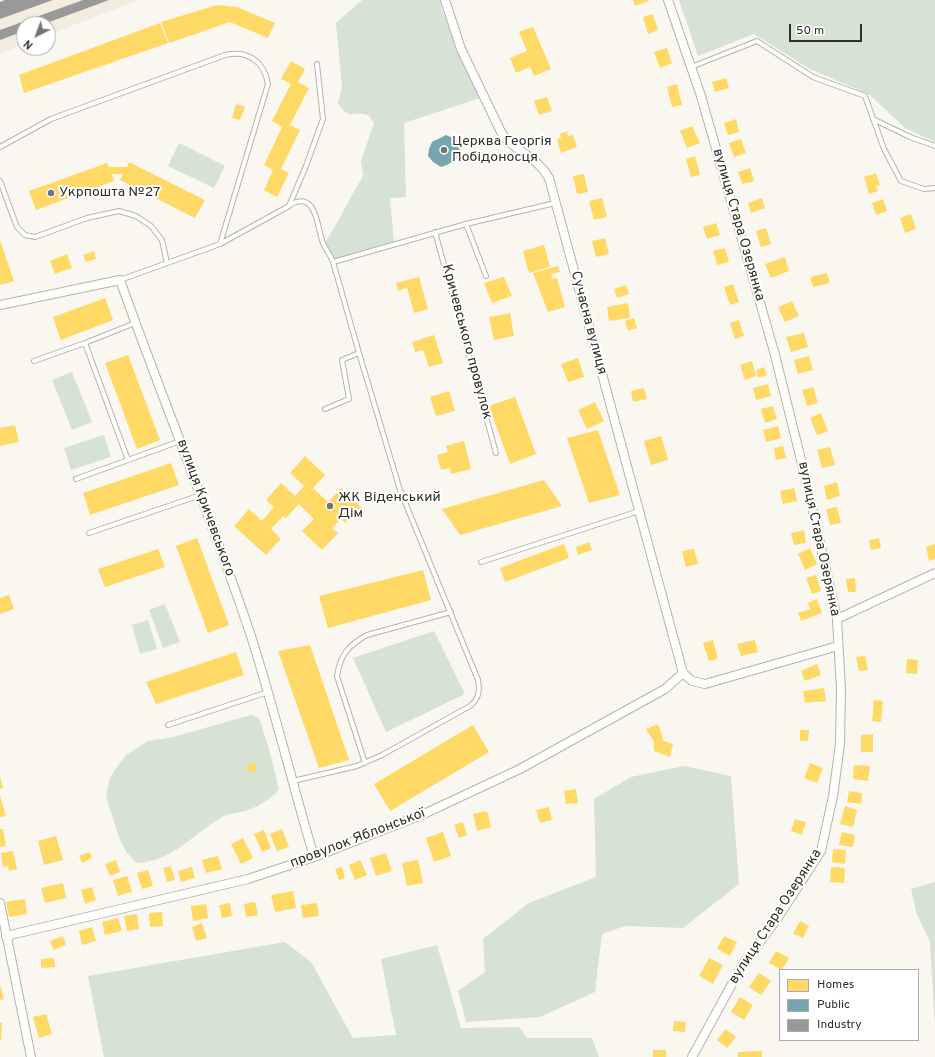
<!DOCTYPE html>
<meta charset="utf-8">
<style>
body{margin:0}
#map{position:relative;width:935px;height:1057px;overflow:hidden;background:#faf7f0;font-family:Overpass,sans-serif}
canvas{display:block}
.legend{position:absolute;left:779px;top:969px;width:140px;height:72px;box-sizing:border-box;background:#fff;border:1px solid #acaba9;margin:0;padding:5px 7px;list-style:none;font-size:12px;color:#2f2e29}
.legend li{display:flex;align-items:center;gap:8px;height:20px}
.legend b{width:20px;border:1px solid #acaba9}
.north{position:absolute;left:16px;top:16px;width:40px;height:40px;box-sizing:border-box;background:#fff;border:1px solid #acaba9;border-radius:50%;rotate:222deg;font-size:11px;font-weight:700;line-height:16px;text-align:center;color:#2f2e29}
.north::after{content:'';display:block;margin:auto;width:14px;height:18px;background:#76746f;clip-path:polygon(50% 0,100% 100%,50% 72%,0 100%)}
.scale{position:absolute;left:789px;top:24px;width:73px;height:18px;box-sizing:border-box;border:2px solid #2f2e29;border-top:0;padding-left:5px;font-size:12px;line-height:14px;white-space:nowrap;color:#2f2e29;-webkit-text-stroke:3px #fff;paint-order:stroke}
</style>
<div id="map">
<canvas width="935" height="1057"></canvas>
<ul class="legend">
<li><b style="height:11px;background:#ffd966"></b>Homes</li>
<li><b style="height:11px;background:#76a5af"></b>Public</li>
<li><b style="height:11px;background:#999"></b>Industry</li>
</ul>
<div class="north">N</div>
<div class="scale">50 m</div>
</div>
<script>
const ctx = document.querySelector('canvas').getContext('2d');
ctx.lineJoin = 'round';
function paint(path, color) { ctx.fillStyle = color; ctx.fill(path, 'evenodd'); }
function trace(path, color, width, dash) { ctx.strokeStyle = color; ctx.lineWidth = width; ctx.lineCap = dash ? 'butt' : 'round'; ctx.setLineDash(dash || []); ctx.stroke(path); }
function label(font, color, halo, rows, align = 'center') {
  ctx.font = font + ' Overpass,sans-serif'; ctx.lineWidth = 4; ctx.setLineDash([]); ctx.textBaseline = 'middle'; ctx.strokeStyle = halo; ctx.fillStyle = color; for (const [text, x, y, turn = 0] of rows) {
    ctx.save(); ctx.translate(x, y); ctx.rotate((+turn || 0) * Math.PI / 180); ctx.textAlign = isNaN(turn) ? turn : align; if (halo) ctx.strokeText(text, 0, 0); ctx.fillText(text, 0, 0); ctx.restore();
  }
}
paint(new Path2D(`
 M0 0H139L48 35V24H24V44L0 54Z`), '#f2eddf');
paint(new Path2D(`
 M362 0H440L442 10 480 98 404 123 406 197 390 198 394 244 333 262 324 244C339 222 349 199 363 176L361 161 374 123 368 115C351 110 351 122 338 103L342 87 336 23Z
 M679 0H935V142L905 128 870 95 810 69 754 34 698 56Z
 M179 143 225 166 214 188 168 166Z
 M72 372 92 422 72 430 52 380Z
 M104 435 111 457 71 470 64 448Z
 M165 604 180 642 163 648 149 610Z
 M148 620 157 649 140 654 132 625Z
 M434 631 465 694 386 732 353 658Z
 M251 715 259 718 270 752 279 790C269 800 258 807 245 811 238 813 231 813 224 816 195 832 172 862 137 863L127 853 120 840 106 797 110 777 117 767 126 755 148 741 173 737Z
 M684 766 731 776 739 884 683 928 625 926 602 934 595 992 540 1017 466 1022 458 991 485 972 483 939 529 903 596 877 594 799 631 777Z
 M935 882V1028L930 942 916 912 911 889Z
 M285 942 311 962 353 1038 396 1035 381 959 437 945 461 1028 519 1027 527 1038H592L599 1057H104L88 976Z`), '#d5e2d4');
paint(new Path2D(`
 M633 0H648L649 1 635 6Z
 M217 5 237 7 275 23 268 38 230 22 169 43 161 22Z
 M653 14 658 30 648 34 643 17Z
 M160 23 168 43 24 93 19 75Z
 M533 27 551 69 534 76 530 67 516 73 510 58 527 51 519 32Z
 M667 48 672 63 660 68 654 52Z
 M291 61 305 69 298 82 309 88 290 125 300 130 281 169 289 173 277 197 264 190 273 170 264 165 282 127 272 121 291 84 281 79Z
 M726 78 729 88 715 92 712 82Z
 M677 84 682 105 672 107 667 87Z
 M547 97 552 111 539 115 534 101Z
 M236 104 245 107 240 120 232 118Z
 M736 119 739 132 728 135 724 123Z
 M692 126 700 143 687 148 680 131Z
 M567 131 568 136 573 135 577 147 561 153 557 139 561 138 560 134Z
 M741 139 746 153 734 157 729 143Z
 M695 156 700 175 691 177 686 159Z
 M129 162 205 200 195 218 120 180 123 174H112L114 181 36 210 29 191 107 163 109 167H127Z
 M750 168 754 181 742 184 738 172Z
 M876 173 880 185 876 186 878 191 869 194 864 177Z
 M584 174 588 192 577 194 573 176Z
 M602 198 607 217 594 220 589 201Z
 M762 198 765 208 751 213 748 203Z
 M883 199 887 211 876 215 872 203Z
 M911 214 916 229 905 233 900 218Z
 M716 223 720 235 707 239 703 227Z
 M766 228 771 244 761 247 756 231Z
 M605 238 609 254 596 257 592 241Z
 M0 240 14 281 1 285 0 283Z
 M544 245 550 267 529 273 523 251Z
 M725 248 729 262 717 265 713 251Z
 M94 251 96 259 86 262 83 255Z
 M67 254 72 268 55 274 50 261Z
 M785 257 789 271 771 278 765 264Z
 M558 266 560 272 551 274 553 279 557 278 565 307 548 312 533 273Z
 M827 273 830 283 813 287 810 277Z
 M419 277 428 309 414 313 407 288 398 291 396 283Z
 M504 277 512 296 492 303 484 283Z
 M733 284 739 302 730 305 724 287Z
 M626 285 629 294 617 298 614 289Z
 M105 298 113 320 61 340 53 317Z
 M792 301 799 316 785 322 778 307Z
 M628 303 630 318 609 321 607 307Z
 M510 313 514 336 494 340 489 317Z
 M634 318 637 328 628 331 625 321Z
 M739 320 744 336 735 339 730 323Z
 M804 333 808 347 791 352 786 337Z
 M434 335 443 363 429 367 423 350 415 352 412 342Z
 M128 355 160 440 137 449 105 363Z
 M809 356 813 370 798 374 794 360Z
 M578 358 584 377 568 382 561 364Z
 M752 361 756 376 745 380 740 365Z
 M764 367 767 375 758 378 756 370Z
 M768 384 771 396 756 400 753 388Z
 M813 387 818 403 807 406 802 390Z
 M644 388 647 399 633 402 631 391Z
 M449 391 455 411 436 416 430 397Z
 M515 397 536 454 510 464 489 406Z
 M595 402 604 421 587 429 578 410Z
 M773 406 777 419 765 423 761 409Z
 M821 413 828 431 817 435 810 418Z
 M15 425 19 442 0 446V428Z
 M778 426 781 438 766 442 763 430Z
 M598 430 620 495 589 503 567 438Z
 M661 436 668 460 651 465 644 441Z
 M464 441 471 469 451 474 450 468 441 470 437 455 448 452 446 446Z
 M783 446 786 458 776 460 774 448Z
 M830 447 835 465 822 468 817 450Z
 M305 456 325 475 313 488 328 502 341 488 361 507 346 523 341 519 332 528 338 533 322 550 302 531 314 519 299 504 286 518 283 516 271 529 281 539 266 555 234 526 249 509 262 521 274 507 266 500 281 483 295 496 304 486 290 473Z
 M171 463 179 485 90 515 83 493Z
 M544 480 562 506 460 535 442 509Z
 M837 482 840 496 827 500 824 486Z
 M794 488 797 501 783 504 780 491Z
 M837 507 841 523 830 525 826 509Z
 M804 530 806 543 794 545 791 533Z
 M197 538 229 625 208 633 176 546Z
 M879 538 881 548 871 550 869 540Z
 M589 542 592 550 578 555 576 547Z
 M564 544 569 558 505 582 500 568Z
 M935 544V559L929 561 926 547Z
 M810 548 817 564 805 570 798 554Z
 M158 549 165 567 105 587 98 569Z
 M694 549 698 564 686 567 682 551Z
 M423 570 431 600 328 628 319 596Z
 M816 575 821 591 812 594 806 578Z
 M855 578 856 592H848L846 579Z
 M9 595 14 609 0 614V598Z
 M817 599 822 613 801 621 798 613 810 609 808 603Z
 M713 640 718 659 709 661 703 643Z
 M755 640 758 652 741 656 737 644Z
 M310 645 349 760 319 768 278 651Z
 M236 652 244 675 156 704 146 682Z
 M865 656 868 670 859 671 856 657Z
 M907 659 918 660 917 674 906 673Z
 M817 664 821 675 805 681 801 671Z
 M824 688 826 701 805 703 803 691Z
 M874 700 883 701 881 722 872 721Z
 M658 724 664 741 673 744 670 757 654 751V742L646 729Z
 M473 725 489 752 390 811 374 784Z
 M800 730H809L808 741H800Z
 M873 734V752H861V735Z
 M248 763 257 764 256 772 247 771Z
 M810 763 823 768 817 783 804 778Z
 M854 765 870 766 868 781 853 779Z
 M0 776 3 788 0 789Z
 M576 789 578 803 566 804 564 791Z
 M849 791 862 793 861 804 847 802Z
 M0 796 6 816 0 817Z
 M845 806 857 810 853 827 840 824Z
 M549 807 552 820 540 823 536 810Z
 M487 811 491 827 477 831 473 814Z
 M795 819 806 822 802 835 791 831Z
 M463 822 467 835 459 838 454 825Z
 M0 829H3L6 846 0 847Z
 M282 829 289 847 277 851 270 834Z
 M264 830 271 848 262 852 254 834Z
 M443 832 451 856 434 862 426 838Z
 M842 832 855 835 853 847 839 845Z
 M56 836 63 860 44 865 38 841Z
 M243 838 253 858 241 864 231 844Z
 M833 849 846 850 845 864 832 862Z
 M13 851 17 869 9 871 8 866 3 867 1 853Z
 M90 852 92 858 82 863 79 856Z
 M386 853 392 871 376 876 370 858Z
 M218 856 222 869 206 873 202 860Z
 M116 860 120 872 110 876 105 864Z
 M360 860 367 875 355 880 349 865Z
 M418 860 423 883 407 886 402 863Z
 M171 866 175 880 167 882 163 868Z
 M192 867 195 878 181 882 178 871Z
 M342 867 345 878 339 880 335 869Z
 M831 867 845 868 844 883 830 882Z
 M148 870 153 886 142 889 137 873Z
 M127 876 132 892 118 896 113 880Z
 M63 883 66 898 45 903 41 888Z
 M92 887 96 900 85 904 81 890Z
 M293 891 296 908 275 912 271 895Z
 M25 899 27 914 9 917 6 902Z
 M255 902 258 915 246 917 244 904Z
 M230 903 232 916 222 918 219 905Z
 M317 903 319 916 303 918 301 905Z
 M206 904 208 918 193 921 191 906Z
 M162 912 163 926 150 927 149 913Z
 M137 914 139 929 127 931 124 916Z
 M118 918 122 931 105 935 102 922Z
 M800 921 809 926 803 938 793 934Z
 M202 923 207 938 196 941 192 927Z
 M92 927 96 941 82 945 79 931Z
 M63 936 66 945 53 950 50 941Z
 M724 936 737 942 730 956 717 949Z
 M776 951 789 958 782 970 769 963Z
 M54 958 55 967 41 968V959Z
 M709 958 723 965 713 984 699 976Z
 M759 973 771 981 761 995 749 987Z
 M0 985 4 999 0 1000Z
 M740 997 753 1005 744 1020 731 1012Z
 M46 1014 52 1034 39 1038 33 1017Z
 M674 1021 686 1022 685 1032 673 1031Z
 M0 1023H2L1 1040H0Z
 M726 1029 736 1037 727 1048 717 1040Z
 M653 1050H666V1057H653Z
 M762 1051V1057H738V1052Z`), '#ffd966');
paint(new Path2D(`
 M446 135 455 139 461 151 458 158 447 165 441 167 433 162 428 156 429 149 432 142Z`), '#76a5af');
paint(new Path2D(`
 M5 0H53L0 19V2Z
 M83 0H109L44 24H24V31L0 40V30Z`), '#999');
const lane = new Path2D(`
 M691 67 757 41 813 77 865 96 884 149 901 181 924 189 935 188
 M873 119 910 137 935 146
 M0 147 51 119 225 55C248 50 264 61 268 84L220 244
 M0 181 17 227 25 235 35 237 87 218 119 211 136 216 151 226 162 240 167 263
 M290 205C317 189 317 228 323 243 326 250 330 254 333 262L359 353 342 360 349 399 325 409
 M466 224 486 276
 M435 232 496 453
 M333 262 466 224 555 203
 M120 280 220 244 289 206 306 166 323 119 317 64
 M34 361 85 343
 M128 460 85 343 135 323
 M76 479 180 441
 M89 533 201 495
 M481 562 639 511
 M168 725 268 692
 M365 763 337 676C340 656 348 645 367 635L451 612
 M293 781 357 766 382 755 470 706C479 699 480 691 478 680L400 490 359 353`);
const street = new Path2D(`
 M445 0 461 49 502 134C517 154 535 154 549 178L683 673 692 681 705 684 838 646
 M668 0 701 96 775 355 806 480 837 619 841 689 840 744 833 796 821 851 777 919 743 964 692 1057
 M0 305 120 280C162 398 210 514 250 633 274 707 292 783 314 857
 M837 619 935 573
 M0 903 31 1057
 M6 936 248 879 314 857 426 813 520 769 665 689 683 673`);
trace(lane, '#b5b3af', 6);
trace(street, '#b5b3af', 10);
trace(lane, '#fefefd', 4);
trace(street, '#fefefd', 8);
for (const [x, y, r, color] of [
 [444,150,4,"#76746f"],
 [51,193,4,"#76746f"],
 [330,506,4,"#76746f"]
]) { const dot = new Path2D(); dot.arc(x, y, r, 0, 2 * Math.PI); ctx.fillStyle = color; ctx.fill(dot); trace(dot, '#fff', 1.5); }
label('14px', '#2f2e29', '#fff', [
 ["Церква Георгія",452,142],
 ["Побідоносця",452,158],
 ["Укрпошта №27",59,193],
 ["ЖК Віденський",338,498],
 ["Дім",338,514]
], 'left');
label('14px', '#2f2e29', '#fff', [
 ["вулиця Стара Озерянка",738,225,74],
 ["Сучасна вулиця",588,323,75],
 ["Кричевського провулок",466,342,75],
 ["вулиця Кричевського",205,508,70],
 ["вулиця Стара Озерянка",818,539,78],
 ["провулок Яблонської",358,839,-21],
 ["вулиця Стара Озерянка",776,917,-57]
]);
</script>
